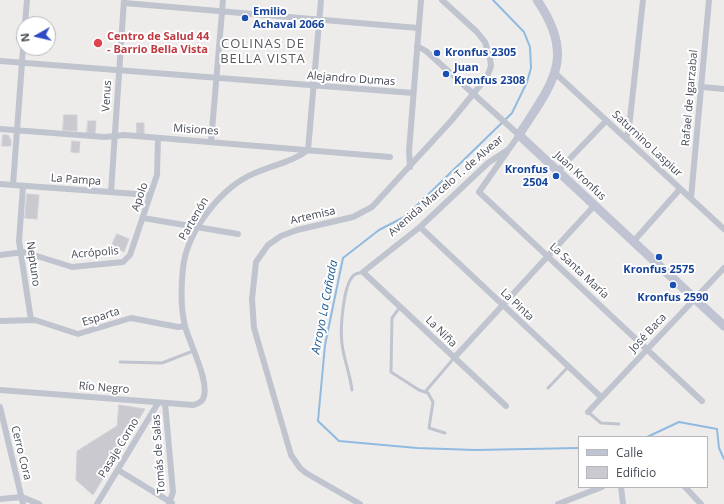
<!DOCTYPE html>
<meta charset="utf-8">
<style>
body{margin:0}
#map{position:relative;width:724px;height:504px;overflow:hidden;background:#eeeceb;font-family:"Open Sans",sans-serif}
canvas{display:block}
.legend{position:absolute;left:578px;top:436px;width:130px;height:52px;box-sizing:border-box;background:#fff;border:1px solid #b5b7bb;margin:0;padding:5px 7px;list-style:none;font-size:12px;color:#464a56}
.legend li{display:flex;align-items:center;gap:8px;height:20px}
.legend b{width:20px;border:1px solid #b5b7bb}
.north{position:absolute;left:16px;top:16px;width:40px;height:40px;box-sizing:border-box;background:#fff;border:1px solid #b5b7bb;border-radius:50%;rotate:262deg;font-size:11px;font-weight:700;line-height:16px;text-align:center;color:#464a56}
.north::after{content:'';display:block;margin:auto;width:14px;height:18px;background:#2e49c4;clip-path:polygon(50% 0,100% 100%,50% 72%,0 100%)}
</style>
<div id="map">
<canvas width="724" height="504"></canvas>
<ul class="legend">
<li><b style="height:5px;background:#c0c4d2"></b>Calle</li>
<li><b style="height:11px;background:#cac9cf"></b>Edificio</li>
</ul>
<div class="north">N</div>
</div>
<script>
const ctx = document.querySelector('canvas').getContext('2d');
ctx.lineJoin = 'round';
function trace(path, color, width, dash) { ctx.strokeStyle = color; ctx.lineWidth = width; ctx.lineCap = dash ? 'butt' : 'round'; ctx.setLineDash(dash || []); ctx.stroke(path); }
function paint(path, color) { ctx.fillStyle = color; ctx.fill(path, 'evenodd'); }
function label(font, color, halo, rows, align = 'center') {
  ctx.font = font + ' "Open Sans",sans-serif'; ctx.lineWidth = 4; ctx.setLineDash([]); ctx.textBaseline = 'middle'; ctx.strokeStyle = halo; ctx.fillStyle = color; for (const [text, x, y, turn = 0] of rows) {
    ctx.save(); ctx.translate(x, y); ctx.rotate((+turn || 0) * Math.PI / 180); ctx.textAlign = isNaN(turn) ? turn : align; if (halo) ctx.strokeText(text, 0, 0); ctx.fillText(text, 0, 0); ctx.restore();
  }
}
trace(new Path2D(`
 M493 0 524 32 530 47 531 68 527 82 512 113 406 216 379 230 343 258 325 345 318 421 339 441 417 448 475 450 579 448
 M647 437 679 422 717 429 719 448 724 459`), '#90badf', 2);
const building = new Path2D(`
 M64 115H77V131L63 130Z
 M88 121H96L95 134 87 133Z
 M137 123H144V136H137Z
 M3 135H8L11 140V146H2Z
 M72 141 80 142 79 153 71 152Z
 M27 194 39 195 37 219 25 218Z
 M117 234 129 239 124 252 112 245Z
 M119 405 145 409 93 495 76 480 77 451 117 426Z`);
paint(building, '#cac9cf');
trace(building, '#d0d0d6', 1);
trace(new Path2D(`
 M400 307 392 318 391 372 419 390 428 393 433 402 429 428 445 433
 M120 362 162 363 193 351
 M548 388 568 367
 M352 390C350 374 344 360 342 344 340 330 343 284 354 275 357 273 360 273 363 272
 M425 392 454 358
 M588 412 601 423 619 424`), '#c0c4cf', 3);
trace(new Path2D(`
 M124 3 418 28
 M25 24 27 0
 M417 46 426 51 519 135 509 149 488 163 420 227 363 272 506 406
 M0 61 413 93
 M556 74 724 229
 M702 87 724 89
 M0 129 105 137 124 135 390 157
 M626 139 629 128 643 0
 M211 142 223 0
 M308 150 321 0
 M507 152 479 192 702 401
 M410 167 409 151 421 0
 M557 172 606 121
 M0 184 150 195
 M13 185 24 35
 M23 186 19 241 31 320
 M111 192 124 0
 M691 198 709 0
 M143 218 238 234
 M420 227 601 397
 M633 242 680 189
 M0 255 24 252 72 267 123 262 130 255 157 175 158 138
 M0 321 35 320 78 334 131 318 178 327 185 326
 M454 358 594 206
 M0 390 193 405C197 404 201 403 203 399 211 383 189 343 185 326 181 309 181 286 183 268 187 231 221 187 255 173 273 165 293 162 308 150
 M165 403 173 492 169 504
 M0 407 23 504
 M588 412 724 268
 M118 470 172 503
 M621 487 623 504
 M685 487 701 504
 M0 499 22 497 39 504
 M97 504 158 403
 M360 504 306 473 300 468 291 455 254 328 252 299 256 262 268 245 281 236 297 230 353 217 372 207 451 121 487 77 491 66 490 58 485 42 477 32 442 0
 M558 504 602 487`), '#c0c4cf', 6);
trace(new Path2D(`
 M537 0C577 58 552 83 519 135L724 326`), '#c0c4d2', 9);
for (const [x, y, r, color] of [
 [245,18,4,"#1a4fb4"],
 [98,43,5,"#e0444e"],
 [437,53,4,"#1a4fb4"],
 [446,74,4,"#1a4fb4"],
 [556,176,4,"#1a4fb4"],
 [659,257,4,"#1a4fb4"],
 [673,285,4,"#1a4fb4"]
]) { const dot = new Path2D(); dot.arc(x, y, r, 0, 2 * Math.PI); ctx.fillStyle = color; ctx.fill(dot); trace(dot, '#fff', 1.5); }
label('bold 11px', '#164399', '#fff', [
 ["Emilio",253,12],
 ["Achaval 2066",253,25],
 ["Kronfus 2305",445,53],
 ["Juan",454,68],
 ["Kronfus 2308",454,81],
 ["Kronfus",548,170,"right"],
 ["2504",548,183,"right"],
 ["Kronfus 2575",659,270,"center"],
 ["Kronfus 2590",673,298,"center"]
], 'left');
label('bold 11px', '#be3a42', '#fff', [
 ["Centro de Salud 44",107,37],
 ["- Barrio Bella Vista",107,50]
], 'left');
label('11px', '#464a56', '#fff', [
 ["Alejandro Dumas",351,79,4],
 ["Venus",107,96,-87],
 ["Rafael de Igarzabal",690,98,-85],
 ["Misiones",196,130,4],
 ["Saturnino Laspiur",647,144,43],
 ["Juan Kronfus",580,176,43],
 ["La Pampa",76,180,4],
 ["Avenida Marcelo T. de Alvear",446,186,-41],
 ["Apolo",140,197,-71],
 ["Artemisa",313,216,-13],
 ["Partenón",194,219,-60],
 ["Acrópolis",95,253,-5],
 ["Neptuno",33,264,82],
 ["La Santa María",579,271,43],
 ["La Pinta",517,305,43],
 ["Esparta",101,317,-18],
 ["La Niña",441,332,44],
 ["José Baca",648,333,-47],
 ["Río Negro",104,388,4],
 ["Pasaje Corno",119,448,-59],
 ["Cerro Cora",21,453,76],
 ["Tomás de Salas",159,454,-94]
]);
label('italic 12px', '#1d5b92', '#fff', [
 ["Arroyo La Cañada",325,307,-79]
]);
ctx.letterSpacing = '1px';
label('13px', '#595a5f', '#fff', [
 ["COLINAS DE",263,44],
 ["BELLA VISTA",263,59]
]);
ctx.letterSpacing = '0px';
</script>
